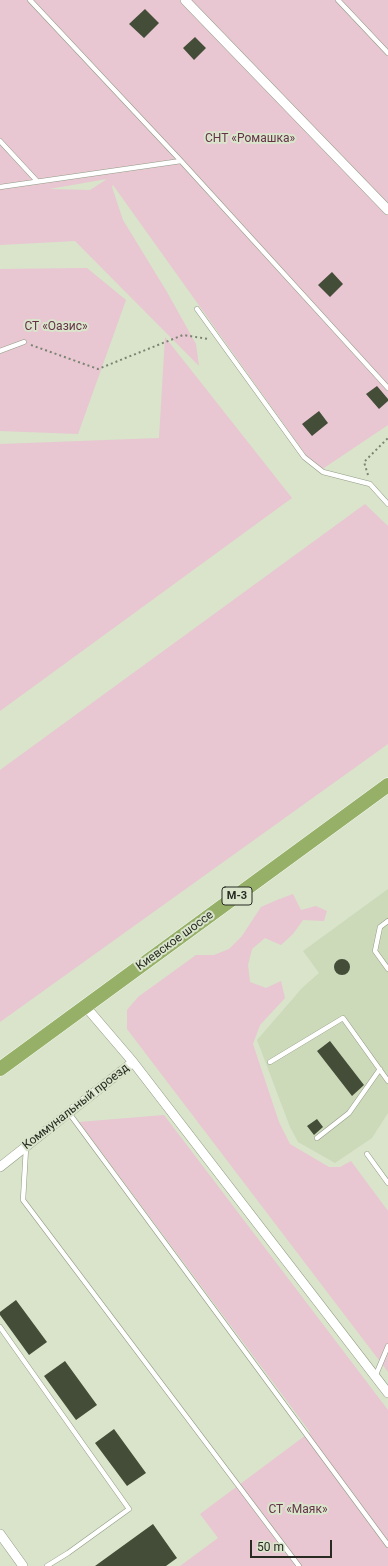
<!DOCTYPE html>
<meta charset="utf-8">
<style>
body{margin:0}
#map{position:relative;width:388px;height:1566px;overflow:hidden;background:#d9e4cb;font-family:Roboto,sans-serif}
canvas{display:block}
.scale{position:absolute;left:250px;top:1540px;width:82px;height:18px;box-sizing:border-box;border:2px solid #272b22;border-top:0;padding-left:5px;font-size:12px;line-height:14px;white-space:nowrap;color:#272b22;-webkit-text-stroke:3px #d9e4cb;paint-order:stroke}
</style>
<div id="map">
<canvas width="388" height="1566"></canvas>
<div class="scale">50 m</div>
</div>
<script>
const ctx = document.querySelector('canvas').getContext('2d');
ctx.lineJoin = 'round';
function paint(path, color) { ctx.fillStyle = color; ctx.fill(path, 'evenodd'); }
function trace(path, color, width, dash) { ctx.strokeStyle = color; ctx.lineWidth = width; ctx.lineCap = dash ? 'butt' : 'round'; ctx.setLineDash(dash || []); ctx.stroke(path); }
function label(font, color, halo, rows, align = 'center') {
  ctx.font = font + ' Roboto,sans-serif'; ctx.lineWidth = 4; ctx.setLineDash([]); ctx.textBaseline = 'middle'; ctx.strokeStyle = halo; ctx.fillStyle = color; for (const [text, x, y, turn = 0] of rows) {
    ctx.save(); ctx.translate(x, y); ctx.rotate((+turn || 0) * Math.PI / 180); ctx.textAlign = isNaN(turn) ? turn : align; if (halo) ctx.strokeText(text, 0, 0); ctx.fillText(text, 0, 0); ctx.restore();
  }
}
paint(new Path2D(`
 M388 889V1113L372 1138 335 1163 298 1142 290 1127 257 1040 302 988 319 973 303 951Z`), '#ccdaba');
paint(new Path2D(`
 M0 0H388V425L318 472 113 185 112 187 123 220 167 292 196 344 199 366 75 241 0 245ZM107 179 90 190 49 189Z
 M87 268 126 300 78 434 0 431V269Z
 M165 337 292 498 0 711V444L159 438Z
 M365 504 388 526V744L0 1022V770Z
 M293 894 301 910 316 906 327 911 324 921 303 920 293 934 281 945 265 938 252 949 248 965 250 982 266 988 281 981 285 998 260 1025 253 1044 279 1122 290 1144 329 1167H340L351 1161 388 1211V1372L127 1029V1010L138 997 196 955H214L229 949 242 936 261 907 277 900Z
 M164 1115 388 1410V1566H180L218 1538 200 1514 310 1432 79 1122Z`), '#e8c6d2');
paint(new Path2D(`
 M145 9 159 23 144 38 129 24Z
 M195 37 206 48 194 60 183 48Z
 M332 272 343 284 330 297 318 285Z
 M377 386 388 399V401L379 409 366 394Z
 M319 411 328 423 312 436 302 424Z
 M334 967a8 8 0 1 1 16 0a8 8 0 1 1-16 0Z
 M330 1041 364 1085 352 1096 317 1051Z
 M317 1119 323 1127 314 1135 307 1126Z
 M16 1300 47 1342 29 1355 0 1315V1312Z
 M65 1361 97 1405 76 1420 44 1376Z
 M114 1429 146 1473 127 1486 95 1443Z
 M153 1524 177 1558 166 1566H95Z`), '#444d38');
const service = new Path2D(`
 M30 0 181 161 388 388
 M338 0 388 53
 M0 141 37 181
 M0 187 181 161
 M197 309 304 457 323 472 370 484 388 504
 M0 351 24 342
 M388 921 380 927 375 951 388 969
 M270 1062 343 1018 388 1081
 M69 1113 388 1545
 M317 1138 349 1113 380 1069
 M26 1148 23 1200 299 1566
 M367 1154 388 1183
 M0 1327 129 1509 68 1553 47 1566
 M375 1377 388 1346`);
const minor = new Path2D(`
 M185 0 388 210
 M86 1007 133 1062 388 1393
 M0 1167 133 1062
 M0 1534 23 1566`);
const trunk = new Path2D(`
 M0 1069 388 785`);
trace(service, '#919b84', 5.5);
trace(minor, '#919b84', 10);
trace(trunk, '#fff', 15);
trace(new Path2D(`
 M31 345 98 369 183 335 209 339
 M368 475 364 462 388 438`), '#7b8372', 2, [2, 3]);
trace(service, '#fff', 4.5);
trace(minor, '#fff', 9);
trace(trunk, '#96b068', 14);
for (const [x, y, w] of [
 [237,896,30]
]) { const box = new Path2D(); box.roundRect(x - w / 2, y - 9, w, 18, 3); ctx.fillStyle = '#d9e4cb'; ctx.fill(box); trace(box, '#272b22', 1); }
label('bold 11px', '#272b22', null, [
 ["М-3",237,896]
]);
label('12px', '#653348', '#d9e4cb', [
 ["СНТ «Ромашка»",250,139],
 ["СТ «Оазис»",56,327],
 ["СТ «Маяк»",298,1510]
]);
label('12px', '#272b22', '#d9e4cb', [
 ["Киевское шоссе",175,941,-36],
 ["Коммунальный проезд",76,1107,-38]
]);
</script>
